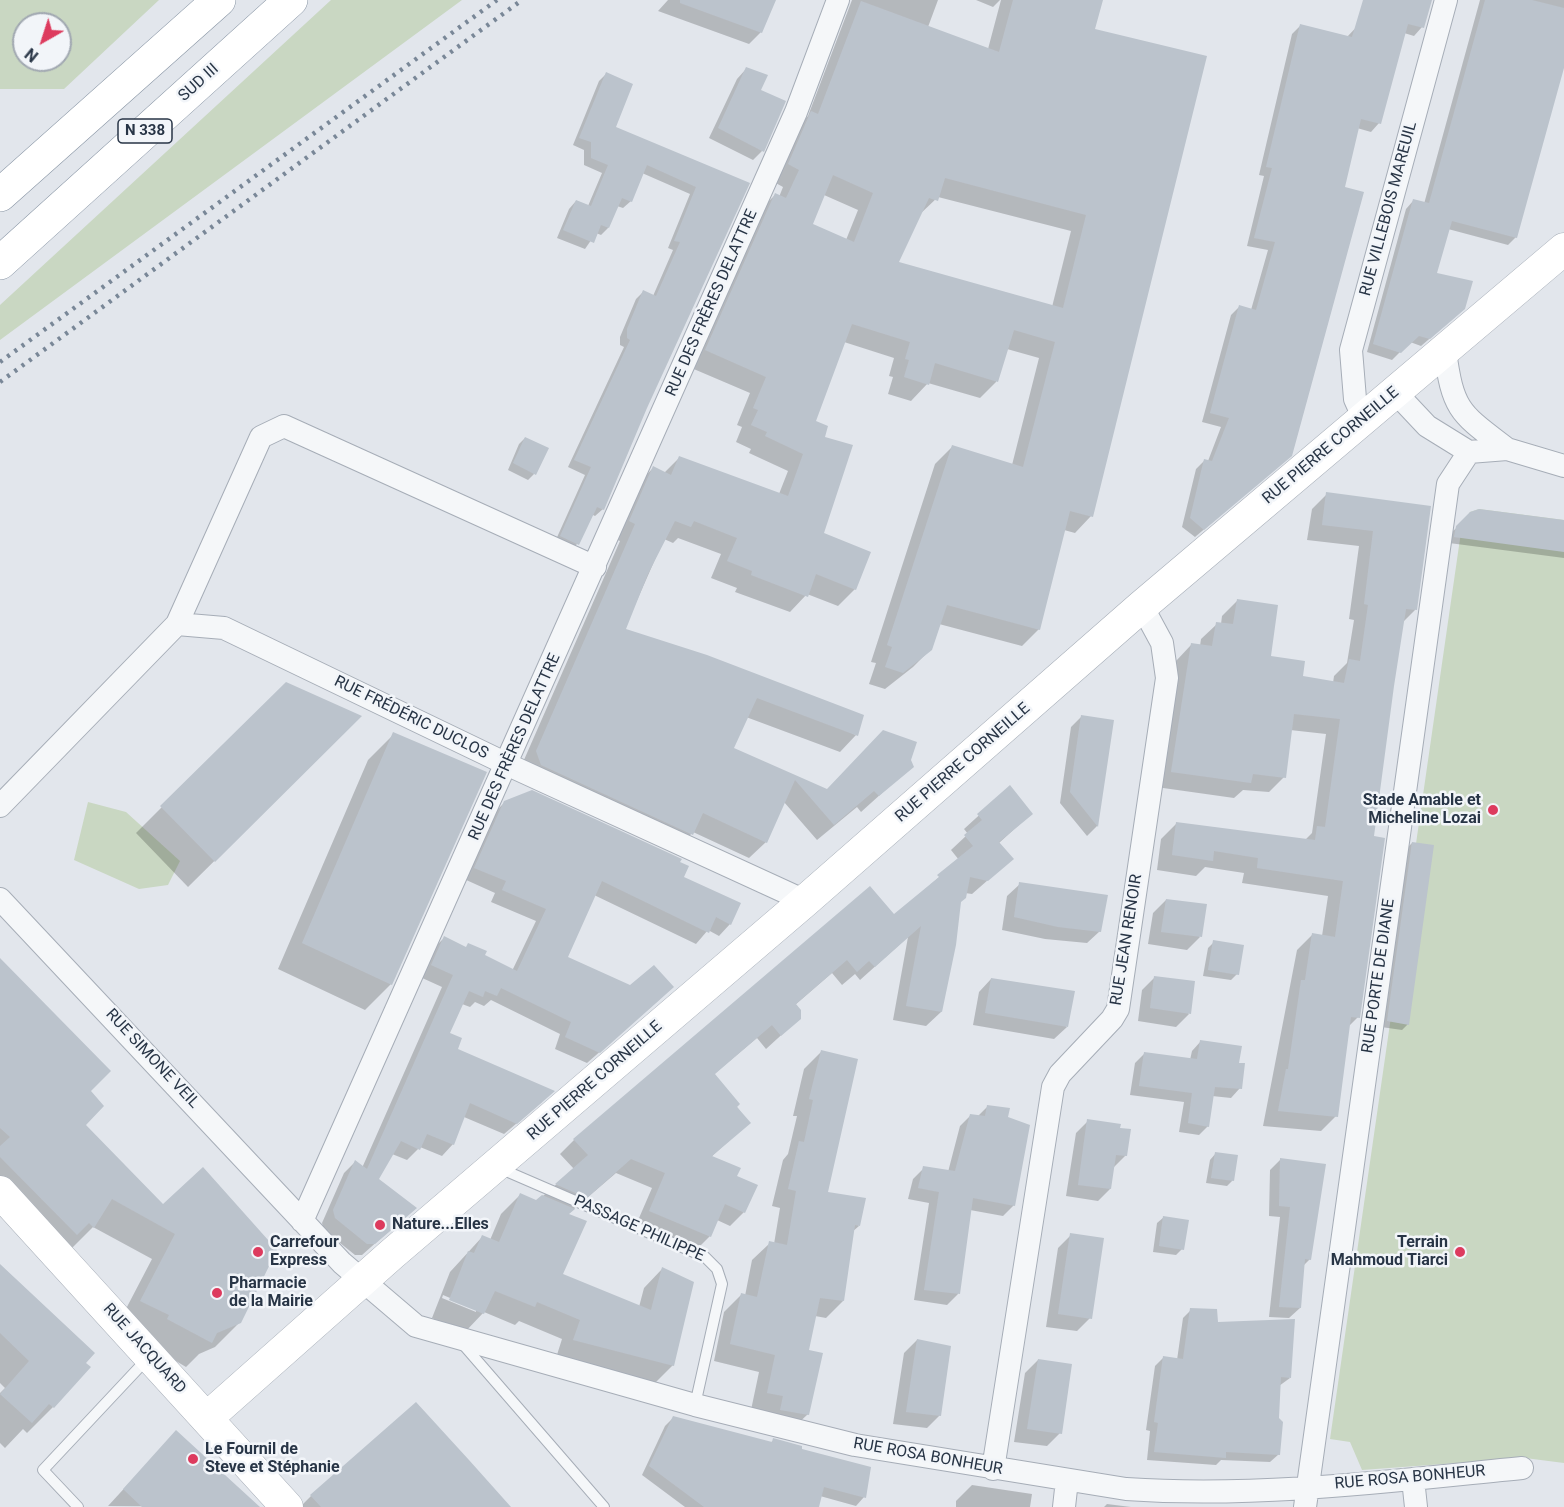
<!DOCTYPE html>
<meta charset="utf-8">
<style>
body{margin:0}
#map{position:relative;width:1564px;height:1507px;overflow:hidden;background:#e2e6ec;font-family:Roboto,sans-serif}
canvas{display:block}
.north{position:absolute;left:12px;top:12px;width:60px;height:60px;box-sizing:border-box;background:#f2f5f9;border:2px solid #a1a8b1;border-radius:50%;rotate:219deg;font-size:16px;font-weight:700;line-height:24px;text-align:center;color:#283546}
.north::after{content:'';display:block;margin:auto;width:21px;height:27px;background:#dd3b5e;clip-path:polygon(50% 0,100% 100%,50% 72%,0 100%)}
</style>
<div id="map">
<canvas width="1564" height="1507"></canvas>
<div class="north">N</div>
</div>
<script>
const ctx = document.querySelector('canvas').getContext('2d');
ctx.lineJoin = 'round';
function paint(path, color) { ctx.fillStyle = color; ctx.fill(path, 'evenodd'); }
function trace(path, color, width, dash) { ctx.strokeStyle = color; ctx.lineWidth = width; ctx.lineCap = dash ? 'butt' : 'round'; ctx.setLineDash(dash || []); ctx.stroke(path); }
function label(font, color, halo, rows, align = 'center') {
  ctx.font = font + ' Roboto,sans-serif'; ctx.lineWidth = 5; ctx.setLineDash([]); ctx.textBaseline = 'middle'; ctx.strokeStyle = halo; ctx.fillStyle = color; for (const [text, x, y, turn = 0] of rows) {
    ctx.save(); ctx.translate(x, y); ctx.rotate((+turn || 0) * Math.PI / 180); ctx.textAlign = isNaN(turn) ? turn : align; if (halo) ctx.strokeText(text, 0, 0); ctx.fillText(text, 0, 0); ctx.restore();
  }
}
paint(new Path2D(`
 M0 0H159L64 89H0ZM24 24H60V60H24Z
 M331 0H462L0 340V305Z
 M1479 509 1564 520V1463L1525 1458 1362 1470 1350 1442 1330 1439 1462 525 1470 512Z
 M88 802 126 812 180 861 168 885 139 889 74 860Z`), '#c9d7c2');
paint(new Path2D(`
 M668 0H767L761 32 749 44 658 11Z
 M852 0H938L928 27 988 49 1001 0H1101L1094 30 1091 516 1075 533 1064 530 1039 629 1022 646 939 624 931 649 913 667 885 689 869 684 876 663 871 662 935 464 952 447 1012 465 1039 358 1007 349 996 382 980 398 928 383 911 401 888 394 893 377 889 376 894 358 844 342 814 422 823 438 822 534 855 589 838 606 807 594 790 612 735 592 737 588 711 578 721 554 678 538 673 543 664 539 624 630 856 735 840 752 746 717 732 748 827 790 909 760 912 766 861 812 857 807 817 840 784 802 766 842 749 858 693 832 675 851 520 769 620 541 613 538 637 485 653 468 664 473 679 458 779 494 788 471 749 453 751 449 736 442 742 427 737 425 750 393 689 367 758 212 775 195 779 197 783 187 772 181 795 129 808 116ZM824 195 858 210 846 240 811 225ZM938 197 1071 231 1052 307 897 263 918 216Z
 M976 0H1000L993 7Z
 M1382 0H1430L1422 27 1414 36 1404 33 1379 123 1371 132 1357 128 1281 464 1195 537 1182 527 1196 469 1205 460 1208 461 1221 427 1202 422 1231 315 1240 306 1251 310 1268 250 1247 246 1264 176 1259 175 1292 34 1301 25 1347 37Z
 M1480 0H1564V62L1516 237 1508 245 1448 229 1435 274 1456 316 1421 346 1410 342 1392 360 1367 352 1406 209 1413 201 1424 204Z
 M746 69 759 91 762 151 753 160 709 138 737 79Z
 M606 74 615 128 748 184 645 407 603 509 595 516 591 514 577 544 570 551 554 544 585 475 568 467 624 347 620 345V337L636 299 643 292 653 296 673 250 668 248 690 194 642 173 631 201 623 208 617 206 608 228 601 235 596 233 585 249 557 238 569 209 576 201 588 206 602 173 584 165V150L573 145 599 81Z
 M525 438 534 474 528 480 508 470 519 444Z
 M1327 494 1430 507 1415 610 1402 623 1372 837 1358 1017 1348 1027 1336 1116 1321 1131 1263 1126 1297 950 1312 935 1322 936 1328 896 1242 883 1244 873 1205 867 1196 876 1157 870 1161 839 1176 824 1305 840 1312 833 1326 734 1290 730 1284 777 1269 792 1243 790 1234 798 1156 787 1176 661 1191 645 1200 646 1201 639 1217 624H1221L1222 616 1238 600 1269 658 1301 677 1333 683 1334 676 1347 663 1354 620 1349 619 1359 546 1307 540 1312 509Z
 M1471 514 1564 522V558L1449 543 1450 534Z
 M286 683 360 717 188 887 136 833Z
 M1082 716 1112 721 1097 826 1087 836 1060 803 1071 727Z
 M394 734 391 984 365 1010 278 969 368 760Z
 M1010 787 1031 814 999 843 1012 859 972 894 965 893 960 902 941 1012 926 1026 893 1020 908 937 860 980 855 974 842 985 832 973 795 1005 800 1018 766 1049 757 1038 713 1075 749 1123 711 1157 735 1177 744 1212 730 1226 717 1220 710 1236 696 1250 636 1225 652 1188 616 1173 567 1215 561 1275 639 1307 644 1288 662 1269 673 1365 654 1384 556 1358 562 1339 519 1321 515 1325 484 1312 465 1332 432 1318 450 1272 483 1236 490 1240 501 1214 520 1195 536 1202 574 1169 560 1154 574 1140 894 916 959 860 951 850 968 834 964 829ZM443 1295 476 1309V1312L442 1298Z
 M505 802 678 863 682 878 730 924 719 936 708 930 696 944 594 895 566 958 660 999 587 1063 555 1049 560 1034 491 1000 484 1006 475 1002 470 1007 462 1004 448 1034 456 1050 542 1102 504 1134 464 1117 453 1144 442 1156 420 1147 407 1160 392 1154 377 1179 415 1208 362 1255H355L324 1230 322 1223 344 1173 355 1162 362 1168 442 987 420 977 432 950 444 938 512 971 536 921 491 902 495 893 464 879 493 814Z
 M1412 843 1408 1024 1402 1030 1381 1027 1406 849Z
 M1020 884 1100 931 1087 943 1045 939 1002 930 1007 896Z
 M1166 900 1200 937 1187 950 1148 944 1153 913Z
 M1214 942 1237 974 1231 980 1203 976 1208 948Z
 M0 960 89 1091 83 1125 163 1206 240 1322 215 1347 199 1354 186 1367 117 1326 152 1259 93 1227 68 1252 0 1206Z
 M1155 977 1189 1014 1176 1027 1138 1021 1142 990Z
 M991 979 1067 1027 1054 1039 973 1025 979 992Z
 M1201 1041 1238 1064 1240 1088 1231 1098 1212 1096 1208 1126 1199 1135 1179 1132 1184 1102 1130 1095 1135 1063 1144 1054 1190 1060 1192 1051Z
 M821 1052 826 1193 859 1226 852 1232 843 1301 826 1318 815 1316 807 1351 808 1414 790 1431 751 1410 759 1372 714 1361 724 1312 741 1295 745 1296 752 1260 770 1243 774 1244 780 1208 772 1206 783 1160 788 1154 797 1116H793L804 1069Z
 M988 1106 1007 1118 1014 1205 1003 1216 970 1210 958 1294 947 1305 914 1300 929 1203 908 1199 913 1179 924 1168 948 1172 960 1126 971 1115 978 1116Z
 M1088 1121 1126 1155 1113 1168 1110 1189 1098 1201 1066 1196 1076 1133Z
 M1216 1153 1233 1180 1227 1186 1206 1183 1210 1160Z
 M1280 1160 1310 1259 1303 1266 1300 1308 1289 1318 1269 1317 1280 1217 1269 1216 1270 1170Z
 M1164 1217 1182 1249 1176 1255 1153 1252 1157 1223Z
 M1071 1235 1090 1318 1077 1331 1046 1327 1058 1248Z
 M0 1266 53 1407 27 1433 23 1429 5 1448 0 1443V1393L5 1388 0 1383Z
 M1191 1310 1216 1323 1290 1378 1279 1386V1454L1270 1462 1221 1460 1216 1465 1147 1460 1150 1431 1146 1430 1155 1366 1163 1358 1177 1360 1183 1318Z
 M917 1340 940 1415 927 1428 893 1424 904 1353Z
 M1038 1360 1060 1433 1047 1446 1014 1442 1025 1373Z
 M673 1418 770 1443 774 1440 800 1450 864 1497 856 1506 820 1496 818 1507H685L642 1475 665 1426Z
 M176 1432 258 1507 108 1506Z
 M972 1485 1032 1494 1030 1507H956V1501Z
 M311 1496 509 1507H300Z
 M1107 1504 1131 1507H1104Z`), '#0003');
paint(new Path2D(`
 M680 0H776L762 33 680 3Z
 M1013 0H1103L1095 29 1207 56 1093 517 1070 511 1040 630 947 605 932 650 903 673 885 667 892 647 887 645 952 445 1023 467 1055 342 1014 330 998 382 935 363 929 385 904 377 909 360 905 359 910 342 852 324 816 421 828 426 825 437 853 445 824 533 871 552 856 590 816 574 808 597 751 575 752 571 727 561 737 538 694 521 691 527 675 521 648 574 626 629 707 655 864 715 858 736 757 698 734 748 827 789 883 730 917 742 911 760 914 767 879 796 874 791 834 825 795 780 767 843 703 813 693 835 541 765 536 751 635 524 629 521 653 466 671 475 679 456 788 496 803 454 765 436 767 432 751 425 758 410 753 408 766 377 705 350 775 193 786 198 799 170 788 164 811 111 818 114 861 1 999 52ZM833 175 873 193 854 242 813 224ZM945 178 1086 215 1063 308 899 262 929 198 938 201Z
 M1363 0H1432L1424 28 1408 24 1381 124 1361 119 1345 187 1364 192 1292 456 1204 530 1190 518 1204 459 1212 461 1229 418 1210 413 1239 305 1256 310 1275 242 1254 238 1272 168 1266 167 1300 24 1352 37Z
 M1485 0H1532L1564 8V68L1517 238 1452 221 1437 273 1473 281 1465 309 1430 339 1419 336 1401 353 1373 344 1413 199 1429 203Z
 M746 67 768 75 761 90 786 101 764 152 718 128Z
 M606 72 633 84 616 127 750 183 647 408 604 510 597 507 579 545 560 536 591 467 574 460 630 340 627 338V329L643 290 656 296 680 242 674 241 696 187 647 165 632 202 622 198 609 228 601 225 594 243 563 230 576 200 591 206 608 165 591 158V142L579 138Z
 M525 437 549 448 536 475 513 463Z
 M1326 492 1431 506 1417 610 1406 609 1394 686 1374 836 1385 838 1360 1018 1351 1017 1338 1117 1278 1111 1286 1069H1288L1301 980H1305L1312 933 1335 937 1343 881 1257 868 1258 858 1214 851 1213 861 1172 855 1176 822 1315 840 1317 826 1325 827 1340 719 1294 714 1286 778 1253 774 1251 783 1171 772 1191 643 1212 646 1216 622 1233 624 1237 599 1278 605 1271 656 1305 661 1303 676 1344 683 1349 659 1360 661 1368 605 1364 604 1373 531 1322 525Z
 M1479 509 1564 520V552L1454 537 1456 526 1470 512Z
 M286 682 362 716 215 862 160 806Z
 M1081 715 1114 720 1098 827 1070 792Z
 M393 732 487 772 392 985 302 943Z
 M1010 785 1033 814 999 842 1014 859 988 881 970 877 966 898 961 902 956 945 942 1012 906 1006 921 926 875 967 869 961 857 972 847 960 796 1004 801 1010V1019L781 1036 772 1025 715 1074 740 1104 737 1107 751 1123 712 1156 741 1168 737 1176 758 1185 745 1213 725 1204 711 1237 649 1211 665 1173 631 1159 587 1198 555 1184 588 1155 573 1139 870 886 894 914 939 877 937 875 973 846 964 835 982 820 977 814Z
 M532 790 682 859 680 862 689 866 684 877 741 903 731 925 716 917 709 933 602 881 568 957 630 985 654 965 674 987 600 1053 565 1037 571 1022 501 988 497 996 485 991 483 997 469 991 450 1033 462 1038 458 1049 555 1091 517 1124 470 1103 454 1145 427 1134 420 1150 401 1141 379 1179 417 1208 375 1244H367L335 1218 333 1210 355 1160 367 1169 453 975 431 965 444 936 466 947 468 943 487 951 485 955 517 971 546 909 502 890 506 881 474 868 504 801Z
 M1412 842 1434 845 1409 1025 1387 1021Z
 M1019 882 1108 895 1101 932 1058 927 1014 917Z
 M1166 899 1207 904 1202 937 1161 932Z
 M1213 940 1244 945 1239 975 1208 970Z
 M0 958 111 1071 91 1091 104 1106 86 1125 163 1204 203 1167 277 1250 241 1323 217 1333 212 1343 167 1319 169 1315 140 1301 175 1234 112 1199 94 1228 89 1223 77 1235 0 1157V1146L10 1137 0 1128Z
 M1154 976 1195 981 1191 1014 1150 1008Z
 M991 978 1075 991 1068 1027 985 1013Z
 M1200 1040 1242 1046 1239 1063H1245L1242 1089 1215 1087 1209 1127 1188 1123 1192 1093 1139 1086 1144 1052 1197 1059Z
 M821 1050 858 1059 828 1192 866 1198 860 1226 855 1225 844 1301 820 1298 809 1350 823 1353 809 1415 780 1410 783 1396 767 1393 775 1355 730 1344 741 1293 757 1297 769 1241 787 1245 796 1191 788 1189 799 1141 804 1142 813 1100 809 1099Z
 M987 1105 1010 1108 1008 1117 1030 1125 1015 1206 973 1198 960 1294 924 1290 939 1192 918 1188 923 1166 955 1171 970 1114 985 1116Z
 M1087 1119 1121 1124 1120 1128 1131 1129 1127 1156 1116 1155 1111 1189 1078 1185Z
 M1215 1152 1238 1155 1234 1181 1211 1178Z
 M1280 1158 1326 1164 1311 1260 1305 1259 1301 1308 1279 1307 1290 1207 1279 1206Z
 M520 1193 536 1200 542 1195 575 1209 569 1214 587 1221 563 1274 651 1310 662 1267 694 1282 674 1366 573 1340 580 1320 537 1302 535 1307 495 1291 484 1314 449 1300 468 1251 474 1253 482 1235 499 1242Z
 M1163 1216 1189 1220 1184 1250 1159 1246Z
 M1070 1233 1104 1238 1092 1319 1058 1314Z
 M0 1264 95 1353 86 1363 91 1367 54 1408 49 1404 32 1423 0 1394 29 1361 0 1333Z
 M1190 1308 1217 1309 1218 1322 1295 1319 1291 1378 1281 1377 1279 1418 1283 1422 1280 1455 1226 1452V1458L1154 1452 1158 1423 1154 1422 1163 1356 1183 1359Z
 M917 1339 951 1346 941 1416 906 1412Z
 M1038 1359 1072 1364 1062 1434 1027 1429Z
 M416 1402 469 1460 511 1507H321L310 1495Z
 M673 1416 772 1442 773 1438 802 1446V1449L871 1467 866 1498 824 1487 819 1507H704L649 1466Z
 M176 1430 237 1486 260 1507H142L123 1489Z`), '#bbc3cc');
const lane = new Path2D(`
 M499 1168 705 1257 717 1269 722 1284 695 1405
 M461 1342 604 1507
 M78 1507 43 1470 148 1358`);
const street = new Path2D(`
 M1445 351C1453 411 1460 413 1507 449
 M1395 392 1427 426 1469 452 1507 449 1564 466
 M1364 419 1355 399 1351 350 1446 0
 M177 624 224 628 515 768 805 901
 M0 806 177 624 261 437 284 426 595 567
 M0 899 342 1263 416 1326 695 1405 855 1445 1126 1489C1258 1498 1391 1481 1522 1468
 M302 1221 796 112 838 0
 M993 1469 1053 1087 1060 1074 1112 1019 1118 1009 1167 678 1162 643 1142 606
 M1413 1479 1416 1507
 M1064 1507 1067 1480
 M1305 1507 1448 484 1469 452`);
const secondary = new Path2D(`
 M0 1192 287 1507
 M207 1418 392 1254 805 901 1142 606 1564 249`);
const highway = new Path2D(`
 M0 195 219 0
 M0 263 291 0`);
trace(lane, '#a6adb7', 12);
trace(street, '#a6adb7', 24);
trace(secondary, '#a6adb7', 33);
trace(highway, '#8895a4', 34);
trace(lane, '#f5f7f9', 10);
trace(street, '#f5f7f9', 22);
trace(secondary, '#fff', 32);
trace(highway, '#fff', 33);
trace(new Path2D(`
 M0 362 497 0
 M0 382 522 0`), '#798797', 4.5, [3, 6]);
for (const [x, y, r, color] of [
 [1493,810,6,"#dd3b5e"],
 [380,1225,6,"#dd3b5e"],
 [258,1252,6,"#dd3b5e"],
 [1460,1252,6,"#dd3b5e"],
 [217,1293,6,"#dd3b5e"],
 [193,1459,6,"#dd3b5e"]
]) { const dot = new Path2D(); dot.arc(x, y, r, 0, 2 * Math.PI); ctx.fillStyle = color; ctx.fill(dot); trace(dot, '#f2f5f9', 2); }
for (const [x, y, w] of [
 [145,131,54]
]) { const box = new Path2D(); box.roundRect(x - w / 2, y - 12, w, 24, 4.5); ctx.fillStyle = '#f2f5f9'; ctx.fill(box); trace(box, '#283546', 1.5); }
label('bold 15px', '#283546', null, [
 ["N 338",145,131]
]);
label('16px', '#283546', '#f2f5f9', [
 ["SUD III",199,83,-42],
 ["RUE VILLEBOIS MAREUIL",1389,209,-75],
 ["RUE DES FRÈRES DELATTRE",712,303,-66],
 ["RUE PIERRE CORNEILLE",1331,446,-40],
 ["RUE FRÉDÉRIC DUCLOS",411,718,26],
 ["RUE DES FRÈRES DELATTRE",515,747,-66],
 ["RUE PIERRE CORNEILLE",963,763,-41],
 ["RUE JEAN RENOIR",1127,940,-81],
 ["RUE PORTE DE DIANE",1379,976,-82],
 ["RUE SIMONE VEIL",152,1059,47],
 ["RUE PIERRE CORNEILLE",595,1081,-41],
 ["PASSAGE PHILIPPE",639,1229,24],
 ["RUE JACQUARD",144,1349,48],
 ["RUE ROSA BONHEUR",928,1457,10],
 ["RUE ROSA BONHEUR",1410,1478,-5]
]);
label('bold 16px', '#283546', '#f2f5f9', [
 ["Stade Amable et",1481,801,"right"],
 ["Micheline Lozai",1481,819,"right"],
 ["Nature...Elles",392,1225],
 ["Carrefour",270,1243],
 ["Express",270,1261],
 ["Terrain",1448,1243,"right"],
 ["Mahmoud Tiarci",1448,1261,"right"],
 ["Pharmacie",229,1284],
 ["de la Mairie",229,1302],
 ["Le Fournil de",205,1450],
 ["Steve et Stéphanie",205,1468]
], 'left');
</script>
